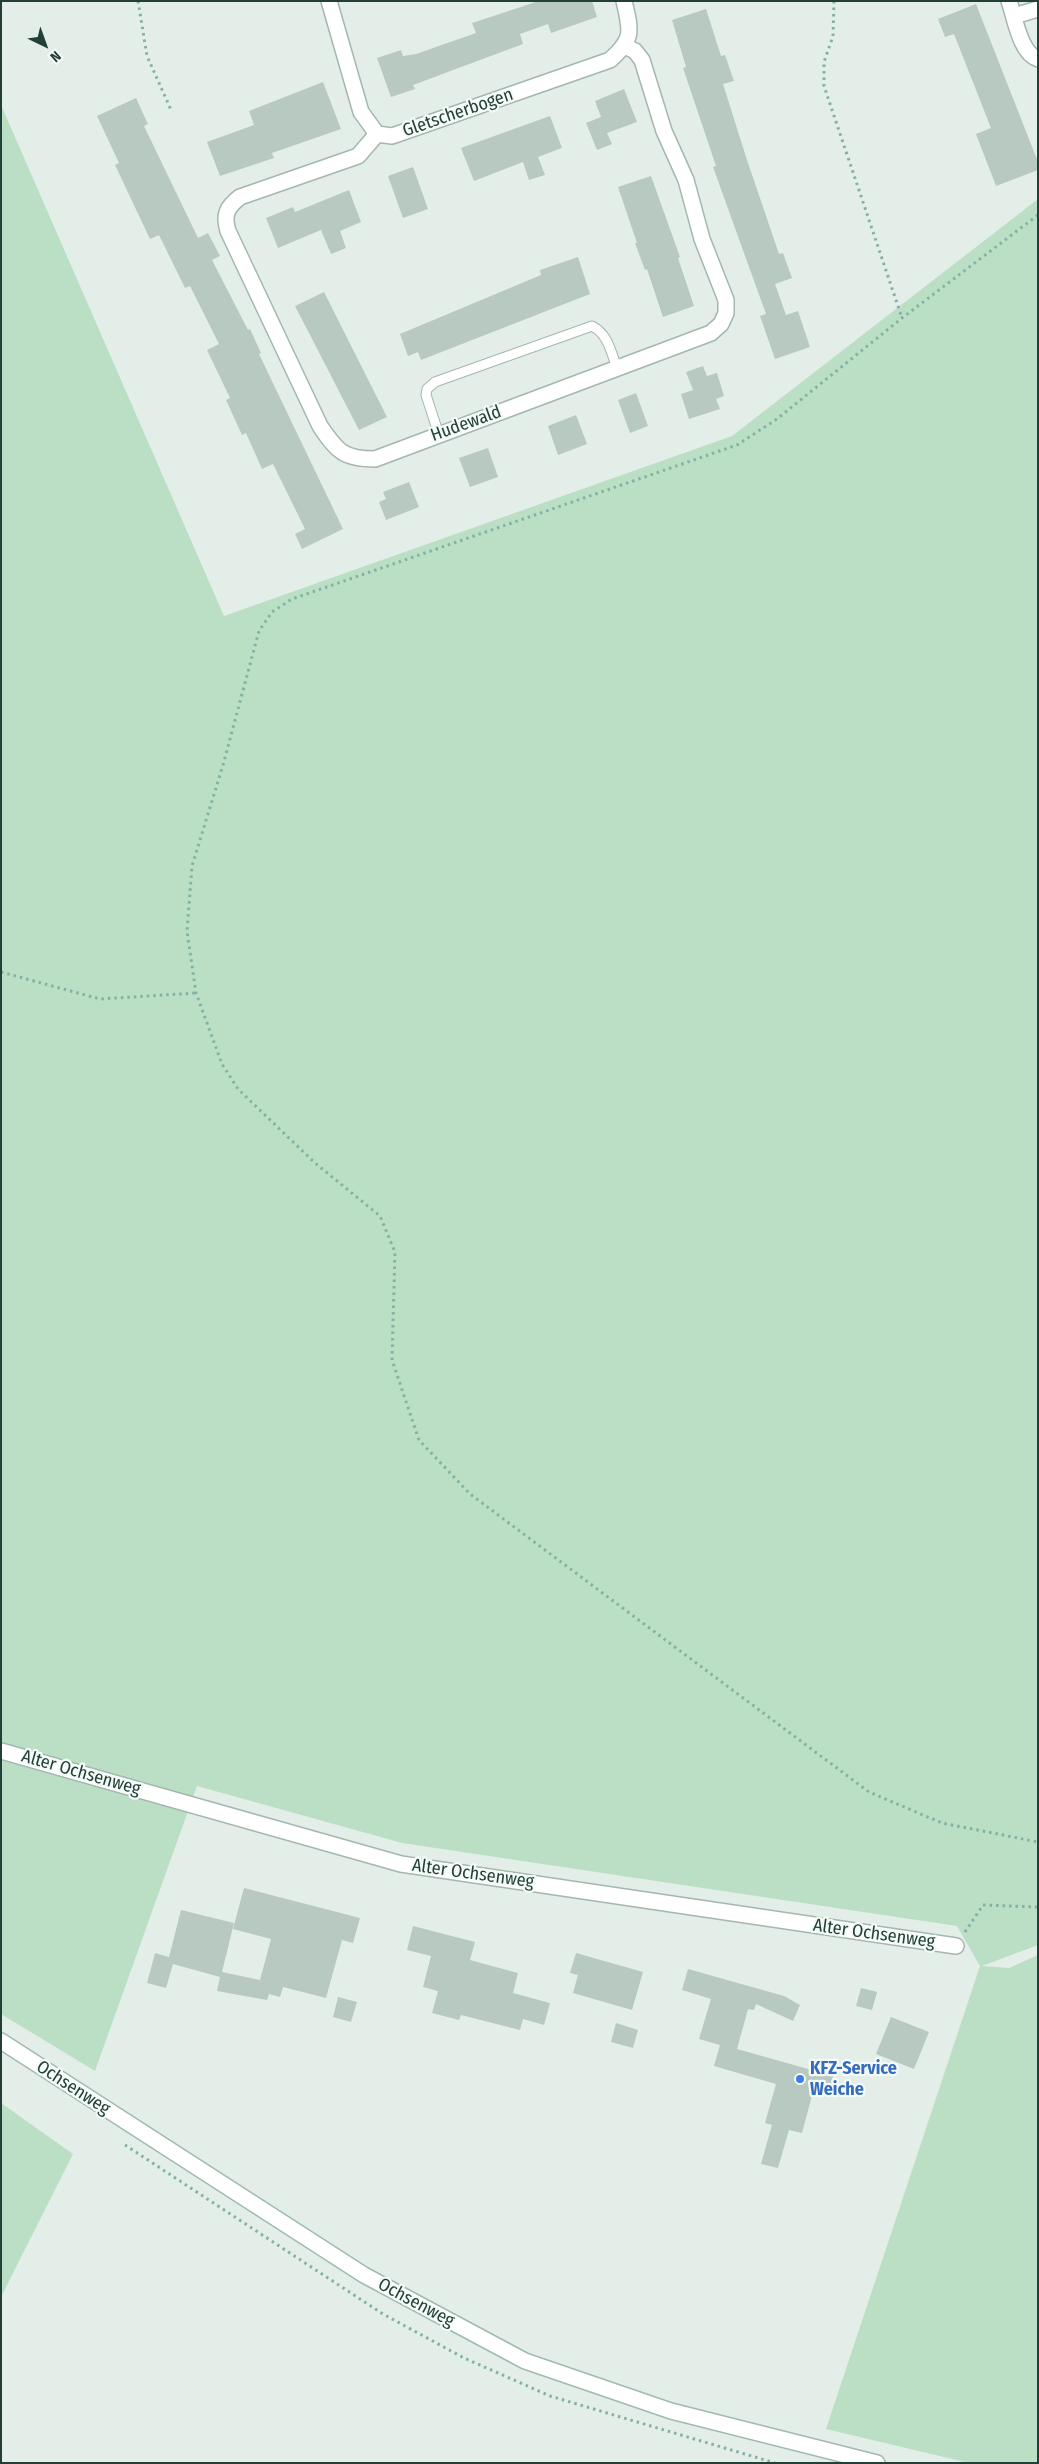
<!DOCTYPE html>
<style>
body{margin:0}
#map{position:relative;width:1039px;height:2464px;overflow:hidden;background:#e3eee9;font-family:"Fira Sans Condensed",sans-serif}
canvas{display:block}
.frame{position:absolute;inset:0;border:2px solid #224038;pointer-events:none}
.north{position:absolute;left:20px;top:20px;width:50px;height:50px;-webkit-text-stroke:4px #f4faf7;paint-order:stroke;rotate:138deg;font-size:14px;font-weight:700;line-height:20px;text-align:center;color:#224038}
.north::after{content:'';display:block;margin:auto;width:18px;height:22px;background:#224038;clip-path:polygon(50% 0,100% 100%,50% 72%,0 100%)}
</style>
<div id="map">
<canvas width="1039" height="2464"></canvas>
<div class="frame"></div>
<div class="north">N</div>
</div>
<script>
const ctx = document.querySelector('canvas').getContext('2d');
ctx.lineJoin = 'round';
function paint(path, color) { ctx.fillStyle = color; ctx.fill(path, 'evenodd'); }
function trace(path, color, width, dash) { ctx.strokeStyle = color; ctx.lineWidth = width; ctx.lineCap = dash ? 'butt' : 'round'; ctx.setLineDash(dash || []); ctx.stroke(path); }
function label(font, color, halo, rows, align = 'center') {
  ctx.font = font + ' "Fira Sans Condensed",sans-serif'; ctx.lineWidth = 4.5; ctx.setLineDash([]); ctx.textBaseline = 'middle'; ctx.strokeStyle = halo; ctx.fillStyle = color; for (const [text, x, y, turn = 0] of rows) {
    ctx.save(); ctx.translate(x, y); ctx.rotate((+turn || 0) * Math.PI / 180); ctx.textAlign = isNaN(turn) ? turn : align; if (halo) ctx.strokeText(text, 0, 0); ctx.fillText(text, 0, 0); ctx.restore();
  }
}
paint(new Path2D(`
 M1 105 224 616 732 436 1038 199V1945L982 1966 1009 1968 1038 1955V2463H969L826 2429 980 1966 957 1926 402 1843 197 1786 95 2071 1 2014Z
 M1 2103 73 2154 1 2297Z`), '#bbdfc5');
paint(new Path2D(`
 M539 1H592L597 17 551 33 548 24 520 34 523 44 413 85 415 89 391 97 377 58 401 50 403 56 416 54 476 33 472 23Z
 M976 4 1038 162V170L996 186 976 134 991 128 954 34 945 37 938 19Z
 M706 9 721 56 725 55 734 81 723 84 746 157 779 254 783 253 792 278 775 284 786 315 798 311 810 347 775 359 760 316 766 314 713 167 716 166 683 68 686 67 672 20Z
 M323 82 341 129 272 153 274 158 220 176 207 142 254 125 249 111Z
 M624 89 637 122 607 133 612 144 597 150 586 123 601 117 595 101Z
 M136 98 148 124 144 126 198 238 208 233 220 256 212 260 248 330 250 329 261 353 259 354 343 529 302 549 295 534 305 529 273 464 262 469 246 433 242 435 226 400 230 398 207 350 219 344 190 286 185 288 159 235 150 239 115 165 119 163 97 116Z
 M550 116 562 148 538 157 545 175 529 180 523 162 474 181 461 148Z
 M413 167 428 209 403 218 388 176Z
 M651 176 680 257 678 258 694 306 663 317 647 269 645 270 635 243H637L618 187Z
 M349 190 361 222 340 231 346 248 331 254 321 230 278 248 266 218 293 207 295 212Z
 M578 257 590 294 421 360 418 352 408 356 400 334 541 275 540 270Z
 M324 292 387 417 359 430 295 306Z
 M703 366 707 376 717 373 724 396 716 399 720 409 689 419 681 394 693 390 686 372Z
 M636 393 648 426 630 433 618 400Z
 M576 415 587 444 558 455 548 426Z
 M488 448 498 477 470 487 459 458Z
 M409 482 419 507 386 520 379 502 386 499 383 492Z
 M244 1888 360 1918 353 1943 342 1940 326 1998 283 1987 280 1997 269 1994 267 2000 217 1991 220 1977 173 1964 166 1988 147 1983 155 1953 169 1957 181 1910 234 1923 222 1972 260 1980 271 1939 233 1929Z
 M413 1926 475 1942 470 1960 518 1973 513 1993 550 2003 544 2025 523 2019 520 2030 461 2015 459 2020 432 2013 438 1991 423 1987 431 1956 407 1950Z
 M576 1953 643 1972 632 2010 573 1993 578 1975 570 1973Z
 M688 1969 784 1996 800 2005 793 2021 756 2004 754 2010 748 2009 737 2049 833 2076 828 2096 813 2092 802 2133 789 2130 778 2168 761 2164 772 2125 765 2123 776 2084 714 2066 720 2045 699 2039 711 1999 682 1990Z
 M861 1988 877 1992 872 2010 856 2006Z
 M338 1997 357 2002 351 2022 333 2017Z
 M891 2017 929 2032 914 2069 876 2054Z
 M616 2023 638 2030 633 2048 611 2042Z`), '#b8c9c2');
const service = new Path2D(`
 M439 435 426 395 427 389 435 382 592 326C608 334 611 352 617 368`);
const minor = new Path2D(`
 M329 1 361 112 377 134 392 136 610 60C634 39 631 31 624 1
 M1009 1C1015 18 1020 53 1038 59
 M1014 16 1038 9
 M377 134 358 156 240 197C227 207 223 215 228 231L320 426C337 451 343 459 375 459L711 333 721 324 726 313V300L702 239 686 180 664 131 642 60 635 51 625 46
 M1 1751 401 1864 956 1946`);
const secondary = new Path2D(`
 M1 2041 364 2275 525 2361 671 2411 877 2463`);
trace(service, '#a5b6b0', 11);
trace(minor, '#a5b6b0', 18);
trace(secondary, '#a1bab1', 18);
trace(new Path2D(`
 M138 1 147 56 172 112
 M834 1 833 36 824 62V86L902 318
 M1038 215 902 318 777 419 737 445 292 599 272 612 259 631 223 765 192 866 187 931 196 993 222 1064 238 1089 315 1163 380 1216 395 1252 392 1360 419 1440 470 1494 869 1792 942 1823 1038 1842
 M1 972 100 999 196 993
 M965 1932 983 1905 1038 1907
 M125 2145 383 2314 464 2358 550 2396 775 2463`), '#82b2a3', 3, [2.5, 4]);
trace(service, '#fff', 9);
trace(minor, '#fff', 15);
trace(secondary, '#fff', 15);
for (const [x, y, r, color] of [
 [800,2079,5,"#3f7fe0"]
]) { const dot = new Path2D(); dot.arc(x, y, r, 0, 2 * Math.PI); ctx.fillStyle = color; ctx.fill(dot); trace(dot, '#f4faf7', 2); }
label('18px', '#224038', '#f4faf7', [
 ["Gletscherbogen",458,113,-19],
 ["Hudewald",466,424,-20],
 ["Alter Ochsenweg",81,1773,16],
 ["Alter Ochsenweg",473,1874,8],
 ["Alter Ochsenweg",874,1934,8],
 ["Ochsenweg",73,2088,33],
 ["Ochsenweg",416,2303,28]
]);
label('bold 18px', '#366cbe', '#f4faf7', [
 ["KFZ-Service",810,2069],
 ["Weiche",810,2090]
], 'left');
</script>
